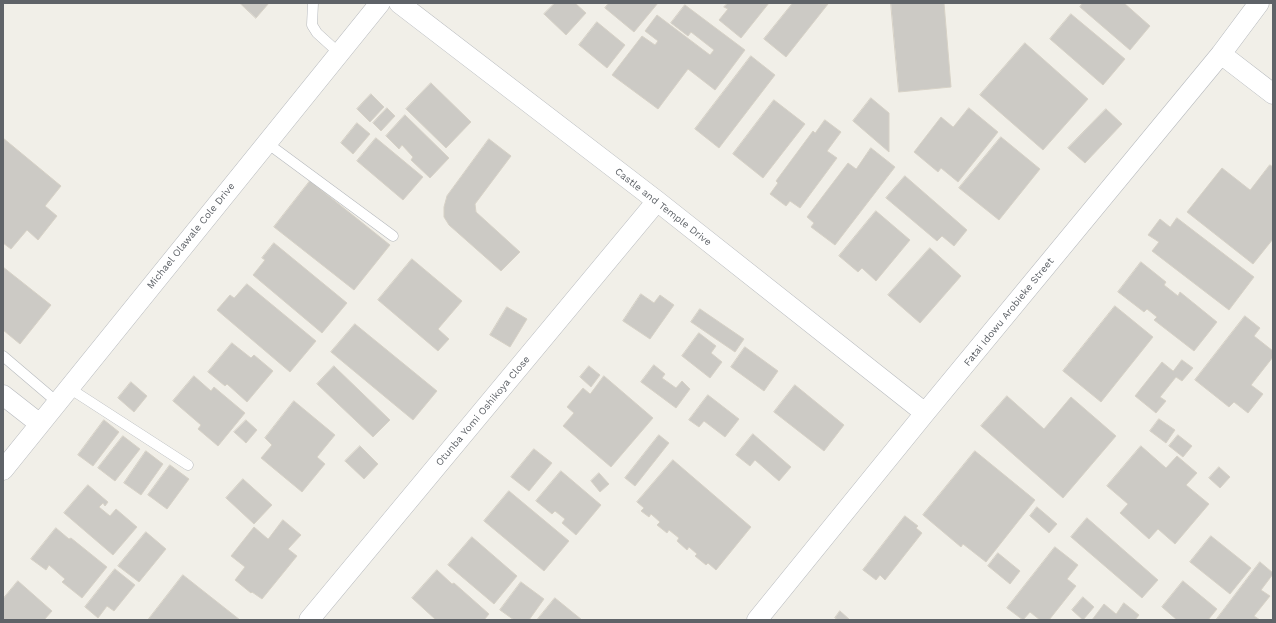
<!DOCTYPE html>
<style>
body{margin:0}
#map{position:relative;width:1276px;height:623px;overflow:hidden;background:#f1efe8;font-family:"Work Sans",sans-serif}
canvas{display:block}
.frame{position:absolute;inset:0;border:4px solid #5f6368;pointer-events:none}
</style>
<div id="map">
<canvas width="1276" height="623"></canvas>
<div class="frame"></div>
</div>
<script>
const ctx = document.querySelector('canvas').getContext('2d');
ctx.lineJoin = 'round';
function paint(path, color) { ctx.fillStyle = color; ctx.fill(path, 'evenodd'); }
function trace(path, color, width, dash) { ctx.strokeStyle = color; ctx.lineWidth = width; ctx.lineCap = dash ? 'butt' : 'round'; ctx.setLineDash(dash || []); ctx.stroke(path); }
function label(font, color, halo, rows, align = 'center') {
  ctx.font = font + ' "Work Sans",sans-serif'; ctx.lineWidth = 3.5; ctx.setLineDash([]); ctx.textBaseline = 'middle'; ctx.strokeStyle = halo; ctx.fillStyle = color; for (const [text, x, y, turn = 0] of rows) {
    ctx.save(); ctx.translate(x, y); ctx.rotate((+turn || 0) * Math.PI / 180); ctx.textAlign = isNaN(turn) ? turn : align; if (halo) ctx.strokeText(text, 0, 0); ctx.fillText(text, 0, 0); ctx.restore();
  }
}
const building = new Path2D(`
 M240 3H269L256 18Z
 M555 3H575L586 13 566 35 544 14Z
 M609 3H644L645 4 646 3H658L634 32 605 8Z
 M728 3H769L741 38 719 20 728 9 724 7Z
 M793 3 828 4 786 57 764 39Z
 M891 3H944L951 87 899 92Z
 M1083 3H1124L1150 26 1130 50 1080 7Z
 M685 5 745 50 715 90 688 69 658 109 612 75 642 36 655 45 658 41 645 31 657 15 710 55 714 50 691 32 688 36 671 23Z
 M1071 14 1125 59 1103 85 1050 39Z
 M597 22 625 45 607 68 579 45Z
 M1025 43 1088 99 1043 150 980 95Z
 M751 56 775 75 719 148 695 129Z
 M431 83 471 122 446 148 406 109Z
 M371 94 384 107 370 122 357 109Z
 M871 98 889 113V152L853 121Z
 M774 100 805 124 763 178 733 154Z
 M387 108 395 116 381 131 373 123Z
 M969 108 998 132 958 182 941 168 938 172 914 152 941 117 953 127Z
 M1106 109 1122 124 1085 163 1068 148Z
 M405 115 449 158 430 178 411 160 413 157 402 145 399 149 386 136Z
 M825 120 841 132 827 151 837 158 800 208 790 201 786 206 770 194 778 183 776 181 813 131 815 133Z
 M357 123 370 134 353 154 341 143Z
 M1001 137 1040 169 999 220 959 188Z
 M3 138 61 186 45 206 57 216 38 240 27 230 11 249 3 243Z
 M376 138 423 177 403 200 357 161Z
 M489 139 511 156 475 204 476 212 520 252 501 271 449 225 444 217V207L447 196Z
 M871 148 895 167 835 245 811 227 814 223 807 217 848 163 856 169Z
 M1270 165 1273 167V239L1253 264 1187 212 1222 168 1250 190Z
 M905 176 967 230 954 246 942 236 937 241 886 198Z
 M310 181 390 245 354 290 274 227Z
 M876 211 910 240 876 281 862 268 858 272 839 256Z
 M1177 218 1254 277 1229 310 1152 251 1159 242 1148 235 1160 219 1170 227Z
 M274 243 347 303 322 333 253 275 265 260 262 258Z
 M930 248 961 276 920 323 888 295Z
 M412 259 462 301 438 329 449 339 438 351 378 300Z
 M1141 262 1166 282 1164 285 1178 296 1180 292 1217 322 1194 351 1154 320 1157 317 1147 309 1144 312 1118 292Z
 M3 267 51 305 20 344 3 330Z
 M247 284 316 341 290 372 217 310 230 295 234 298Z
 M641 294 654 303 660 295 674 305 650 339 623 321Z
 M1115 306 1153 337 1101 402 1063 371Z
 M507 307 527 319 510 347 490 335Z
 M700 309 744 339 735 352 691 322Z
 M1245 316 1260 328 1254 336 1273 351V357L1251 385 1263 394 1248 413 1234 402 1229 407 1195 380Z
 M355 324 437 391 413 420 331 352Z
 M699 333 716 346 711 353 722 362 710 378 682 356Z
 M232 343 251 358 254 355 273 371 247 402 227 384 225 386 208 372Z
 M745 347 778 371 764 391 731 367Z
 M1182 360 1193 368 1182 381 1176 377 1160 397 1166 401 1156 413 1135 396 1162 362 1173 371Z
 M654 365 665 374 662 378 676 388 682 381 690 389 676 408 641 382Z
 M334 366 390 420 373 437 317 384Z
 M589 366 600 375 591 387 580 377Z
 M194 376 211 391 214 387 245 413 218 446 198 429 201 425 173 401Z
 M604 376 653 418 611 467 563 426 574 413 567 407 583 388 590 394Z
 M131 382 147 396 134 412 118 398Z
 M795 385 844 425 824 451 774 412Z
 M708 395 739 419 725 437 704 421 699 427 689 420Z
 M1007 396 1044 429 1071 397 1116 436 1063 498 981 426Z
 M294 401 335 435 317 457 325 464 302 492 261 458 272 445 265 438Z
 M1159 419 1175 430 1166 443 1150 431Z
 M104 420 119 432 93 466 78 455Z
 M246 420 257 430 246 443 234 432Z
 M753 434 791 467 779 481 755 460 750 466 736 455Z
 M659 435 669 443 635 486 625 478Z
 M1178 435 1192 446 1183 457 1169 446Z
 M123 436 140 449 115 481 98 468Z
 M360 446 378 464 364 479 345 461Z
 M1141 446 1166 468 1177 456 1197 473 1186 485 1209 504 1175 544 1158 529 1149 539 1120 513 1128 504 1107 486Z
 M534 449 552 463 529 491 511 477Z
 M146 451 163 464 141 495 124 483Z
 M975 451 1035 500 986 562 963 544 961 547 923 515Z
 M673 460 751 527 716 570 708 563 706 565 695 556 697 554 689 547 687 550 677 541 679 538 669 530 667 533 657 525 660 522 651 514 649 517 641 511 644 508 637 502Z
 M170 465 189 479 167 509 148 495Z
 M1219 467 1230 477 1220 488 1209 478Z
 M561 471 601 505 576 535 562 523 565 519 555 511 552 514 536 501Z
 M599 473 609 484 600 492 591 481Z
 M243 479 272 505 254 524 226 498Z
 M88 485 108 502 105 506 103 503 99 507 110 516 116 509 137 527 113 555 64 513Z
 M509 491 569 541 544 571 484 521Z
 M1037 507 1057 524 1049 533 1030 516Z
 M905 516 918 526 916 528 922 533 885 580 880 575 876 580 863 570Z
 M1087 518 1158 580 1142 598 1071 537Z
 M283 520 301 535 288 549 297 556 262 599 252 592 251 593 235 580 245 567 231 556 254 527 268 539Z
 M56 528 69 539 71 538 107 567 82 598 62 582 65 579 49 565 46 570 31 559Z
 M146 532 166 549 139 582 118 566Z
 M1211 536 1251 568 1230 594 1190 562Z
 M472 537 517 576 494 604 448 565Z
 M1055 547 1078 565 1067 579 1076 586 1049 620H1040L1030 612 1023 620 1007 608Z
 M998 553 1020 571 1010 584 988 566Z
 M1260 562 1273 573V574L1261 590 1270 596 1254 616 1260 620H1216Z
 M115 569 135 585 114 611 107 606 98 618 85 607Z
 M437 570 452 584 454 583 489 614 484 620H436L412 598Z
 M183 575 240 620H148Z
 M18 581 52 611 44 620H3V599Z
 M1183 581 1217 609 1208 620H1177L1162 607Z
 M521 582 544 599 529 620H514L500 610Z
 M1083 597 1094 607 1083 620 1072 610Z
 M555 598 582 620H537Z
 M1124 603 1139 615 1135 620H1092L1104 604 1116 614Z
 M840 611 850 620H838L835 618Z`);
paint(building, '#cccac5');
trace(building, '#d6d1c6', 1);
const lane = new Path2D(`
 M313 3 312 25 317 33 339 53
 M267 143 393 236
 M3 356 57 402
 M69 388 188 465`);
const street = new Path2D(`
 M399 3 657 201 925 413
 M1221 54 1273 94
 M3 395 40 424
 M3 470 380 3
 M309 620 657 201
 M757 620 925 413 1221 54 1259 3`);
trace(lane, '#b5b8bc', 11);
trace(street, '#b5b8bc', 21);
trace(lane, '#fff', 10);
trace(street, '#fff', 20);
label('10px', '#5f6368', '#fff', [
 ["Castle and Temple Drive",663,207,38],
 ["Michael Olawale Cole Drive",191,236,-51],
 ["Fatai Idowu Arobieke Street",1009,312,-51],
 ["Otunba Yomi Oshikoya Close",483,411,-50]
]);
</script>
